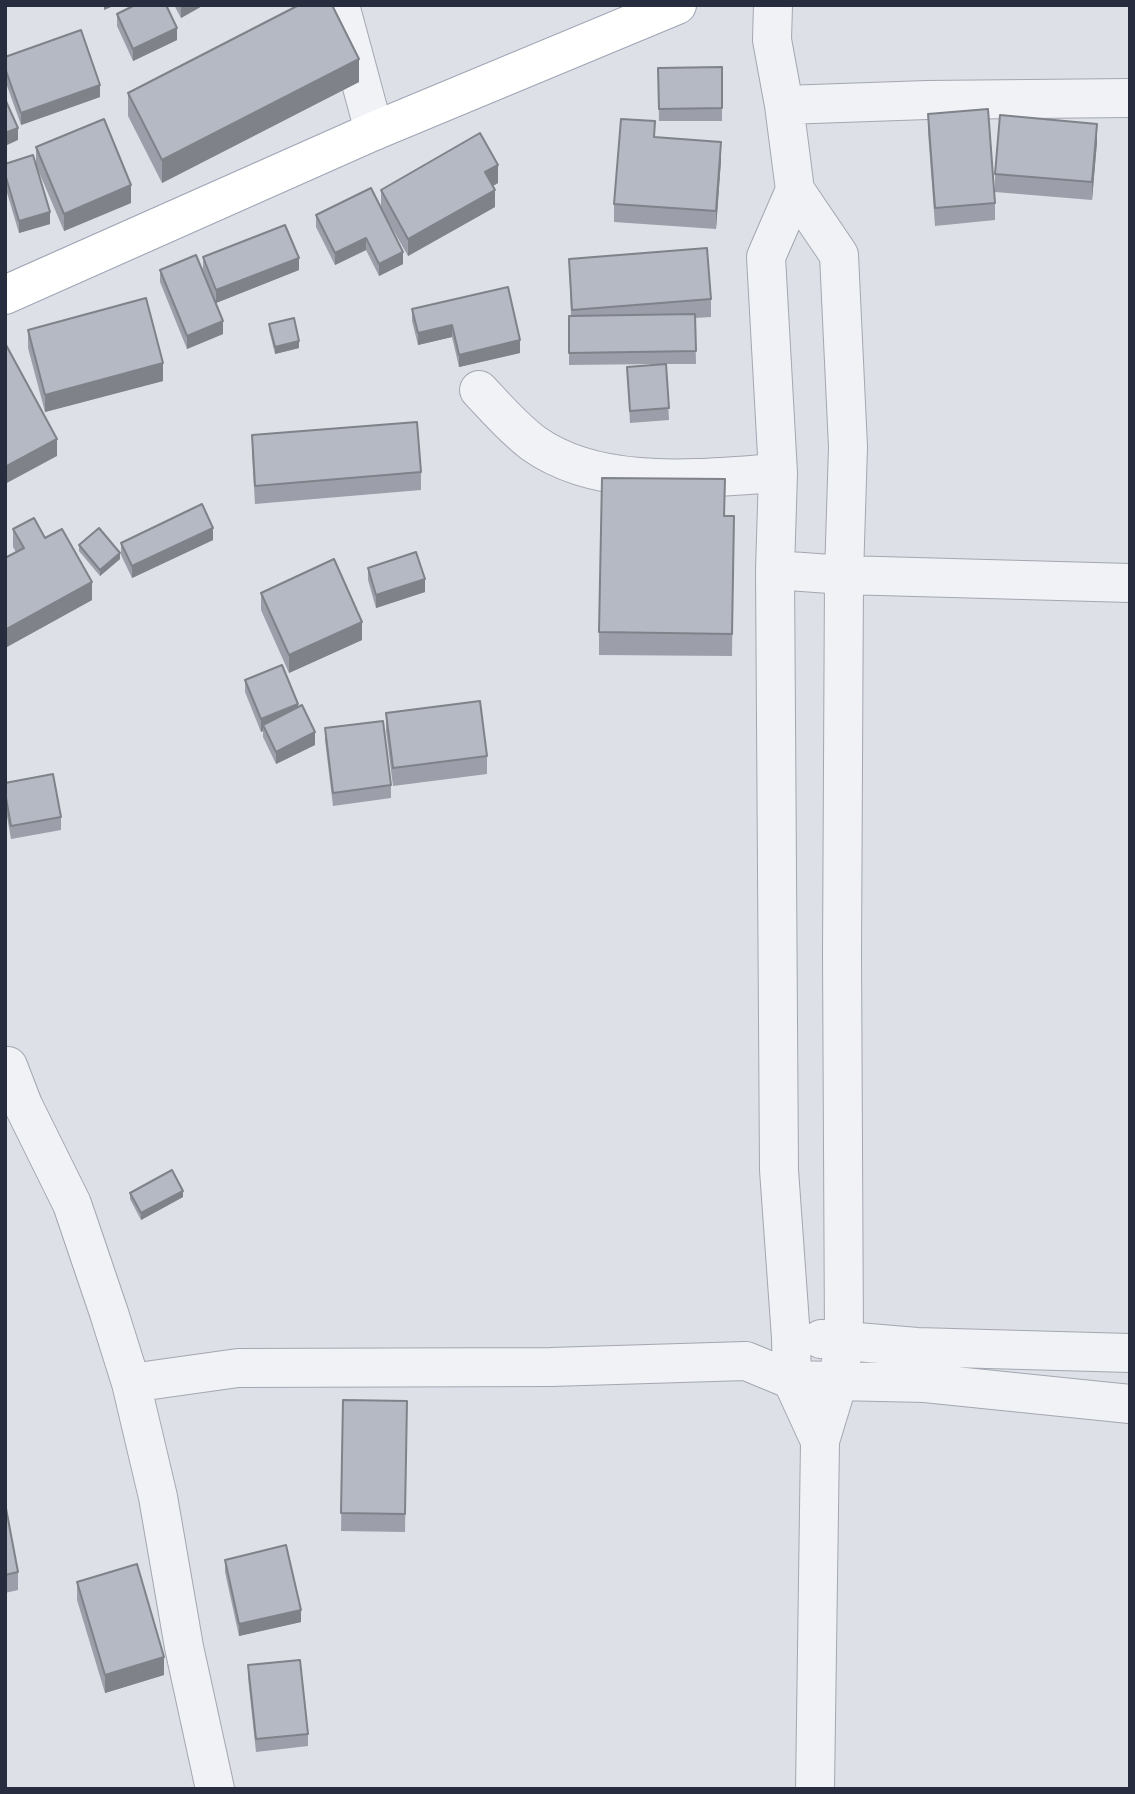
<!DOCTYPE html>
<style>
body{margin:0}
#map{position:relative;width:1135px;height:1794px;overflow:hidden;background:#dde0e7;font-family:Montserrat,sans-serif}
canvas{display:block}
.frame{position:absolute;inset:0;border:7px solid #272d3e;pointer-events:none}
</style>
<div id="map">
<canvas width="1135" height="1794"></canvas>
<div class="frame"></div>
</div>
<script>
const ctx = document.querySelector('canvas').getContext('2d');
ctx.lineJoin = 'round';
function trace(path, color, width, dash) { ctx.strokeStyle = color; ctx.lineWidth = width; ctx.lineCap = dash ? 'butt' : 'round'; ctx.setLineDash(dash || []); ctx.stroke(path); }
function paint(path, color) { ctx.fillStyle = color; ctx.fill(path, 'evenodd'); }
const minor = new Path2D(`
 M340 5 374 131
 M773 5 772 40 784 105 795 190 839 255 848 447 844 575 842 953 844 1340 838 1382 820 1441 815 1789
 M784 105 927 100 1130 98
 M795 190 766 257 778 473 775 570 779 1170 791 1338 792 1380 820 1441
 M479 390C496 408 513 428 533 443 600 491 700 478 778 473
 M775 570 844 575 1130 583
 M8 1066 23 1105 72 1204 109 1313 131 1383 158 1497 184 1647 215 1789
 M821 1339 917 1347 1130 1353
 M131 1383 238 1368 551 1367 746 1361 792 1380 925 1383 1130 1404`);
const major = new Path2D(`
 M5 295 374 131 677 5`);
trace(minor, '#a3a7b1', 40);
trace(major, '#9da4b3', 40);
trace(minor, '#f0f2f6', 38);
trace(major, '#fff', 38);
paint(new Path2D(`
 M174 5H204L181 18Z
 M117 14 177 40 133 61 117 26Z
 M5 57 100 97 21 125 5 80Z
 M722 67V121H659L658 68Z
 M359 82 162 183 128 116V93Z
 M928 114 995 192V174L1097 142 1092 200 995 192V220L935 226 928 132Z
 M655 138 721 160 716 229 614 222V204Z
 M36 147 131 203 64 231 36 165Z
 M5 164 50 224 19 233 5 186Z
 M498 183 493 186 495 207 408 256 383 212 403 264 379 276 366 250 335 265 316 227V215L381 207V190Z
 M203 257 299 270 216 303 203 270Z
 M569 259 711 299V317L695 318 696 364H666L669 420 630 423 627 367 659 364 569 365V316H571Z
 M160 270 223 334 187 349 160 282Z
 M412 309 520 353 459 367 452 337 418 345 412 321Z
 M269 324 299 348 275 354 269 330Z
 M28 330 163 381 45 412 28 348Z
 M252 435 421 472V490L255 504 252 453Z
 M724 516H734L732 656 599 655V632Z
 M13 529 45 538 92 600 5 648V558L16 552 13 547Z
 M213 540 132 578 121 555V543Z
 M79 545 120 559 100 576 79 551Z
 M368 568 425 592 376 608 368 580Z
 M261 593 362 640 289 673 261 610Z
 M245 680 298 707 315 745 276 764 263 737V731L261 732 245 692Z
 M386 713 487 756V774L393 786 386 731Z
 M325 728 391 785V798L333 806 325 740Z
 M5 783 61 817V830L11 839 5 805Z
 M130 1193 183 1197 141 1220 130 1199Z
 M343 1400 407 1401 405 1532 341 1531Z
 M5 1503 18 1572V1590L5 1593Z
 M225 1560 301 1622 239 1636 225 1572Z
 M77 1582 164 1675 105 1693 77 1600Z
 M248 1665 308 1734V1746L256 1752 248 1678Z`), '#9c9fa9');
paint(new Path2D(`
 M104 5H116L104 10Z
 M204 5 181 18V6Z
 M177 28V40L133 61V49Z
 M359 59V82L162 183V160Z
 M100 85V97L21 125V113Z
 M1097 124V142L1092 200V182Z
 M18 128V140L5 146V133Z
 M721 142V160L716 229V211Z
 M498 165V183L485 190V172Z
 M131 185V203L64 231V214Z
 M495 190V207L408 256V239Z
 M50 212V224L19 233V221Z
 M366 238V250L335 265V253Z
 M403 252V264L379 276V264Z
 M299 258V270L216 303V290Z
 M223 321V334L187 349V336Z
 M452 325V337L418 345V333Z
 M520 340V353L459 367V355Z
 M299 341V348L275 354V347Z
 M163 363V381L45 412V395Z
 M57 439V456L5 484V467Z
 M213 528V540L132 578V566Z
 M120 553V559L100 576V570Z
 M425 579V592L376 608V595Z
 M92 582V600L5 648V630Z
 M362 622V640L289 673V655Z
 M298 704V717L263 725V731L261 732V719Z
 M315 732V745L276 764V752Z
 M183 1191V1197L141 1220V1213Z
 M301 1610V1622L239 1636V1624Z
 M164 1657V1675L105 1693V1675Z`), '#7f8289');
const building = new Path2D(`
 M135 5H166L177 28 133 49 117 14Z
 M299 5H332L359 59 162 160 128 93Z
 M81 30 100 85 21 113 5 68V57Z
 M722 67V108L659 109 658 68Z
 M5 99 18 128 5 133Z
 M988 109 995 203 935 208 928 114Z
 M1000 115 1097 124 1092 182 995 174Z
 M104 119 131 185 64 214 36 147Z
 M621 119 655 121 654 137 721 142 716 211 614 204Z
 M480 133 498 165 485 172 495 190 408 239 381 190Z
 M33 155 50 212 19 221 5 174V164Z
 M371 188 403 252 379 264 366 238 335 253 316 215Z
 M285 225 299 258 216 290 203 257Z
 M707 248 711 299 572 310 569 259Z
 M196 255 223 321 187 336 160 270Z
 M508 287 520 340 459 355 452 325 418 333 412 309Z
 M146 298 163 363 45 395 28 330Z
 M695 314 696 351 569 353V316Z
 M294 318 299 341 275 347 269 324Z
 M5 343 57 439 5 467Z
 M666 364 669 408 630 411 627 367Z
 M417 422 421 472 255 486 252 435Z
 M602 478 725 479 724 516H734L732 634 599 632Z
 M202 504 213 528 132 566 121 543Z
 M34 518 45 538 62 529 92 582 5 630V558L24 548 13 529Z
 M99 528 120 553 100 570 79 545Z
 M416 552 425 579 376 595 368 568Z
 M334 559 362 622 289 655 261 593Z
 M282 665 298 704 261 719 245 680Z
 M480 701 487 756 393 768 386 713Z
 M302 705 315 732 276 752 263 725Z
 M383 721 391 785 333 793 325 728Z
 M53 774 61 817 11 826 5 792V783Z
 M172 1170 183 1191 141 1213 130 1193Z
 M343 1400 407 1401 405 1514 341 1513Z
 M5 1503 18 1572 5 1575Z
 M286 1545 301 1610 239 1624 225 1560Z
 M137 1564 164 1657 105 1675 77 1582Z
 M300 1660 308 1734 256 1739 248 1665Z`);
paint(building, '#b5b9c4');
trace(building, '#7f8289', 2);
</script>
